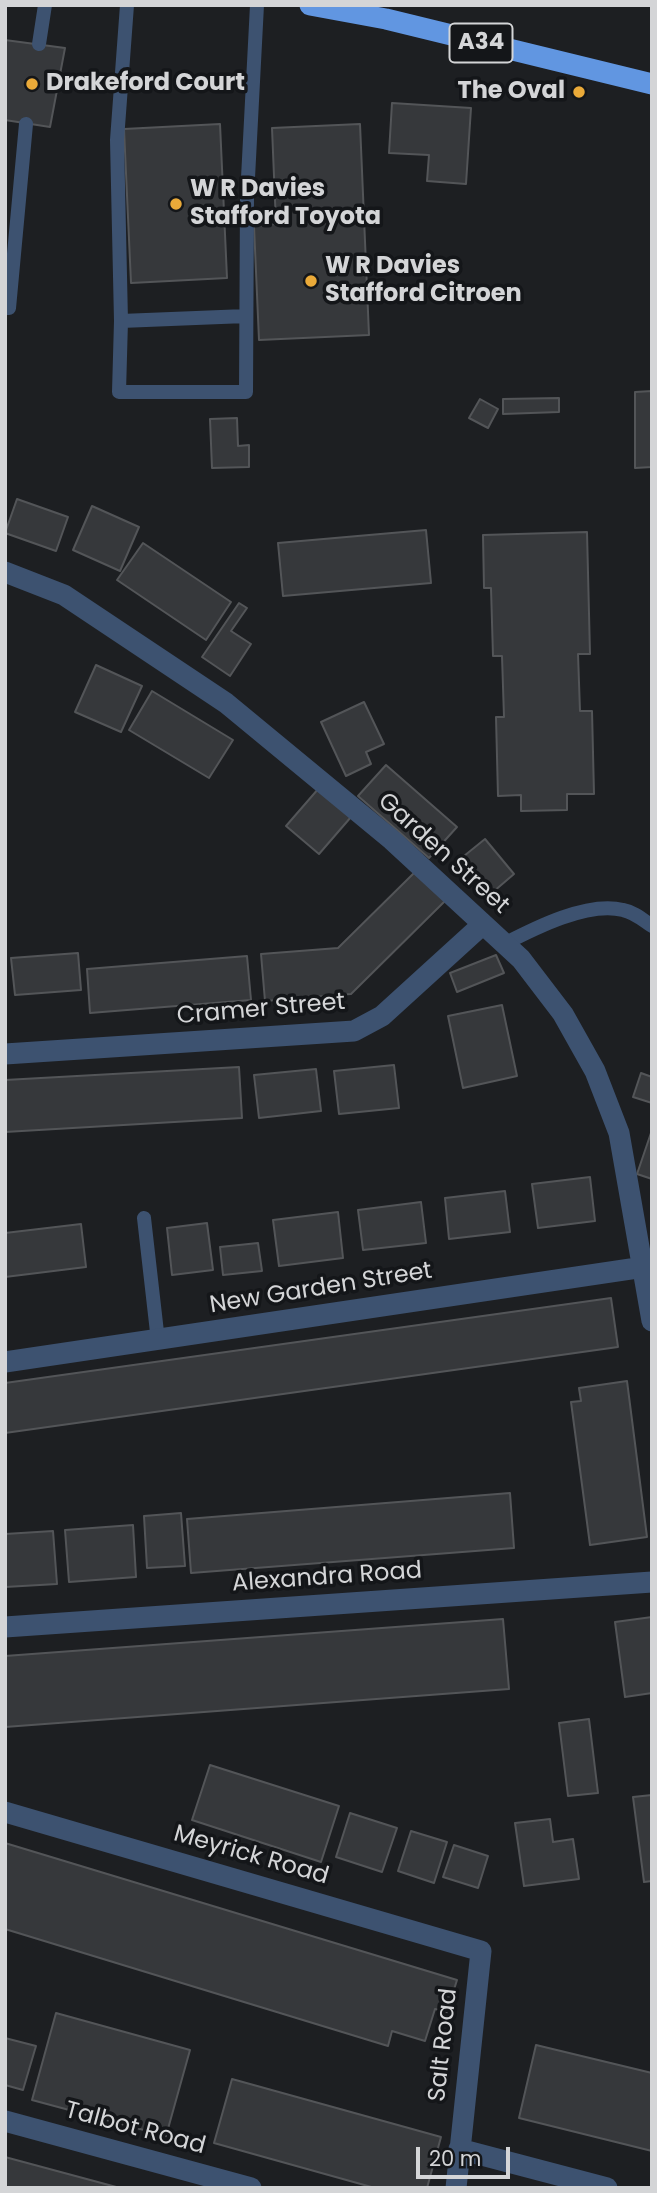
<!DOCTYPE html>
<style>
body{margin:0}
#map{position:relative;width:657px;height:2193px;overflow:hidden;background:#1d1f22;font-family:Poppins,sans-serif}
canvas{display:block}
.frame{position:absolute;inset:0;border:7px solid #d4d5d7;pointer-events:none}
.scale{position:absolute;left:416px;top:2147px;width:94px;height:32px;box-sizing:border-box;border:4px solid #d4d5d7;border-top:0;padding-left:9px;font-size:21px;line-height:24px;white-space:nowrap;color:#d4d5d7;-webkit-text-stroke:5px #141619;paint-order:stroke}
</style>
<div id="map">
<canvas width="657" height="2193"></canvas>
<div class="frame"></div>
<div class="scale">20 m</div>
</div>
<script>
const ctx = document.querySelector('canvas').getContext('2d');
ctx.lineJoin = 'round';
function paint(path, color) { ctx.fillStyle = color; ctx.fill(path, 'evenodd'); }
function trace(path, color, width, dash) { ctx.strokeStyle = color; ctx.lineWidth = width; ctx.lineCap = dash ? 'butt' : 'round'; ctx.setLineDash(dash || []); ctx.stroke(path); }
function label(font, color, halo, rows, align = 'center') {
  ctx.font = font + ' Poppins,sans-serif'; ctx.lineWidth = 7; ctx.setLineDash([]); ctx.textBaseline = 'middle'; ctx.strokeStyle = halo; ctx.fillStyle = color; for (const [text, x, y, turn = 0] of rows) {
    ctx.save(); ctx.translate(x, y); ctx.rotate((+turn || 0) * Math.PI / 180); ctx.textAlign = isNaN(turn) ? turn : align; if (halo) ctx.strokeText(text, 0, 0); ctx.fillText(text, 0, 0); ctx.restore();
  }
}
const building = new Path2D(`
 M5 40 65 48 50 127 5 120Z
 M392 103 471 108 466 184 427 181 429 155 389 153Z
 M220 124 227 278 131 283 124 129Z
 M360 124 369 335 259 340 254 226 276 224 272 128Z
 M652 391V467L635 468V392Z
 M559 398V412L503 414V399Z
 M480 399 498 409 488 428 469 418Z
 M237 418 238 446 249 445V467L212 468 210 419Z
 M17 499 68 517 56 551 5 533Z
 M92 506 139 527 120 571 73 550Z
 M426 530 431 583 283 596 278 543Z
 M587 532 590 654H578L580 711H592L594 794H567V810L521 811V795L498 796 496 717H504L502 656H493L491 588H484L483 535Z
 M143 543 231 602 206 640 117 580Z
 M239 603 247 608 231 631 251 644 230 676 202 657Z
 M96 665 142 686 121 732 75 712Z
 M152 691 233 740 209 778 129 730Z
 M364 702 384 744 366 752 371 764 346 776 321 722Z
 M386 765 457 827 429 858 358 796Z
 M319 788 351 817 319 854 286 826Z
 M485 839 514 874 493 892 464 856Z
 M416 871 445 901 351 994 265 1001 261 954 338 948Z
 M78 953 81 990 15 995 11 958Z
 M496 955 504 973 457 992 450 973Z
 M247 956 251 1000 90 1013 87 969Z
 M502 1005 517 1076 463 1088 448 1016Z
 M394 1065 399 1108 339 1114 334 1071Z
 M239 1067 242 1118 5 1132V1080Z
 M316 1069 321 1111 259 1118 254 1075Z
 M641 1073 652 1077V1103L633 1097Z
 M652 1130V1179L637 1174Z
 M590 1177 595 1221 538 1228 532 1184Z
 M505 1191 510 1232 449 1239 445 1198Z
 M421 1202 426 1243 363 1250 358 1210Z
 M338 1212 343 1258 279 1266 273 1220Z
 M207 1223 213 1270 172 1275 167 1228Z
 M81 1224 86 1267 5 1277V1233Z
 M258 1243 262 1271 223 1275 220 1247Z
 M611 1298 618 1347 5 1433V1383Z
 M627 1381 647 1537 590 1545 571 1402 581 1401 579 1388Z
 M510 1493 514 1548 191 1573 187 1519Z
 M181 1513 185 1566 147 1568 144 1516Z
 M133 1525 136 1577 69 1582 65 1530Z
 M53 1531 57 1584 5 1587V1534Z
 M652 1617V1693L625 1697 615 1622Z
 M503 1619 509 1689 5 1727V1656Z
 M589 1719 598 1793 568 1796 559 1723Z
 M210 1765 339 1806 321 1862 192 1820Z
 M652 1795V1881L644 1882 633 1797Z
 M350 1813 397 1828 382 1872 336 1857Z
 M550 1819 553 1842 573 1839 579 1879 524 1886 515 1823Z
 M411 1831 447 1842 434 1883 398 1871Z
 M5 1843 457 1980 447 2012 435 2009 425 2041 392 2031 388 2046 5 1929Z
 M454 1845 488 1856 478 1888 443 1877Z
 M56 2013 190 2050 166 2136 32 2100Z
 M5 2038 36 2046 23 2090 5 2085Z
 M536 2045 652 2073V2151L519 2118Z
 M232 2079 441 2137 427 2188H375L214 2143Z
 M5 2157 120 2188H5Z`);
paint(building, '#36383b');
trace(building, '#535558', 2);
trace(new Path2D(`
 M127 5 117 140 121 321 119 392H246L247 197 257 5
 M39 44 45 5
 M5 308H9L26 124
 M121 321 246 316
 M504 944C535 928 588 901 623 910 634 912 643 920 652 926
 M144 1218 158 1341`), '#3d5270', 14);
trace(new Path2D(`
 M5 572 64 595 226 703 392 840 521 959 563 1014 595 1071 619 1133 652 1321
 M5 1054 354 1031 382 1016 482 925
 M5 1362 644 1267
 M5 1627 652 1582
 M5 1812 481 1951 456 2188
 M5 2121 251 2188
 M459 2149 607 2188`), '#3d5270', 21);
trace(new Path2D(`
 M310 5 386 19 652 84`), '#6196e1', 21);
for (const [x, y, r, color] of [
 [32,84,7,"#eaaa39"],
 [579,92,7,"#eaaa39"],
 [176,204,7,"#eaaa39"],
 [311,281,7,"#eaaa39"]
]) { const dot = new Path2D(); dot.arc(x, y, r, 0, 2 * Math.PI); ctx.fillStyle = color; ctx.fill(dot); trace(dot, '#141619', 2.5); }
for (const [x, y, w] of [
 [481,43,63]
]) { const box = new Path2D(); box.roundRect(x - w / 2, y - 19.5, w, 39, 5); ctx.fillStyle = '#141619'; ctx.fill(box); trace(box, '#d4d5d7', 2); }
label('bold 23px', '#d4d5d7', null, [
 ["A34",481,43]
]);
label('bold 24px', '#d4d5d7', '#141619', [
 ["Drakeford Court",46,84],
 ["The Oval",565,92,"right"],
 ["W R Davies",190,190],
 ["Stafford Toyota",190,218],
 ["W R Davies",325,267],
 ["Stafford Citroen",325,295]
], 'left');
label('24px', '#d4d5d7', '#141619', [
 ["Garden Street",443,854,42],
 ["Cramer Street",261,1010,-5],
 ["New Garden Street",321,1289,-9],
 ["Alexandra Road",327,1578,-4],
 ["Meyrick Road",251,1856,16],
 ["Salt Road",444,2045,-84],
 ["Talbot Road",135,2129,15]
]);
</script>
